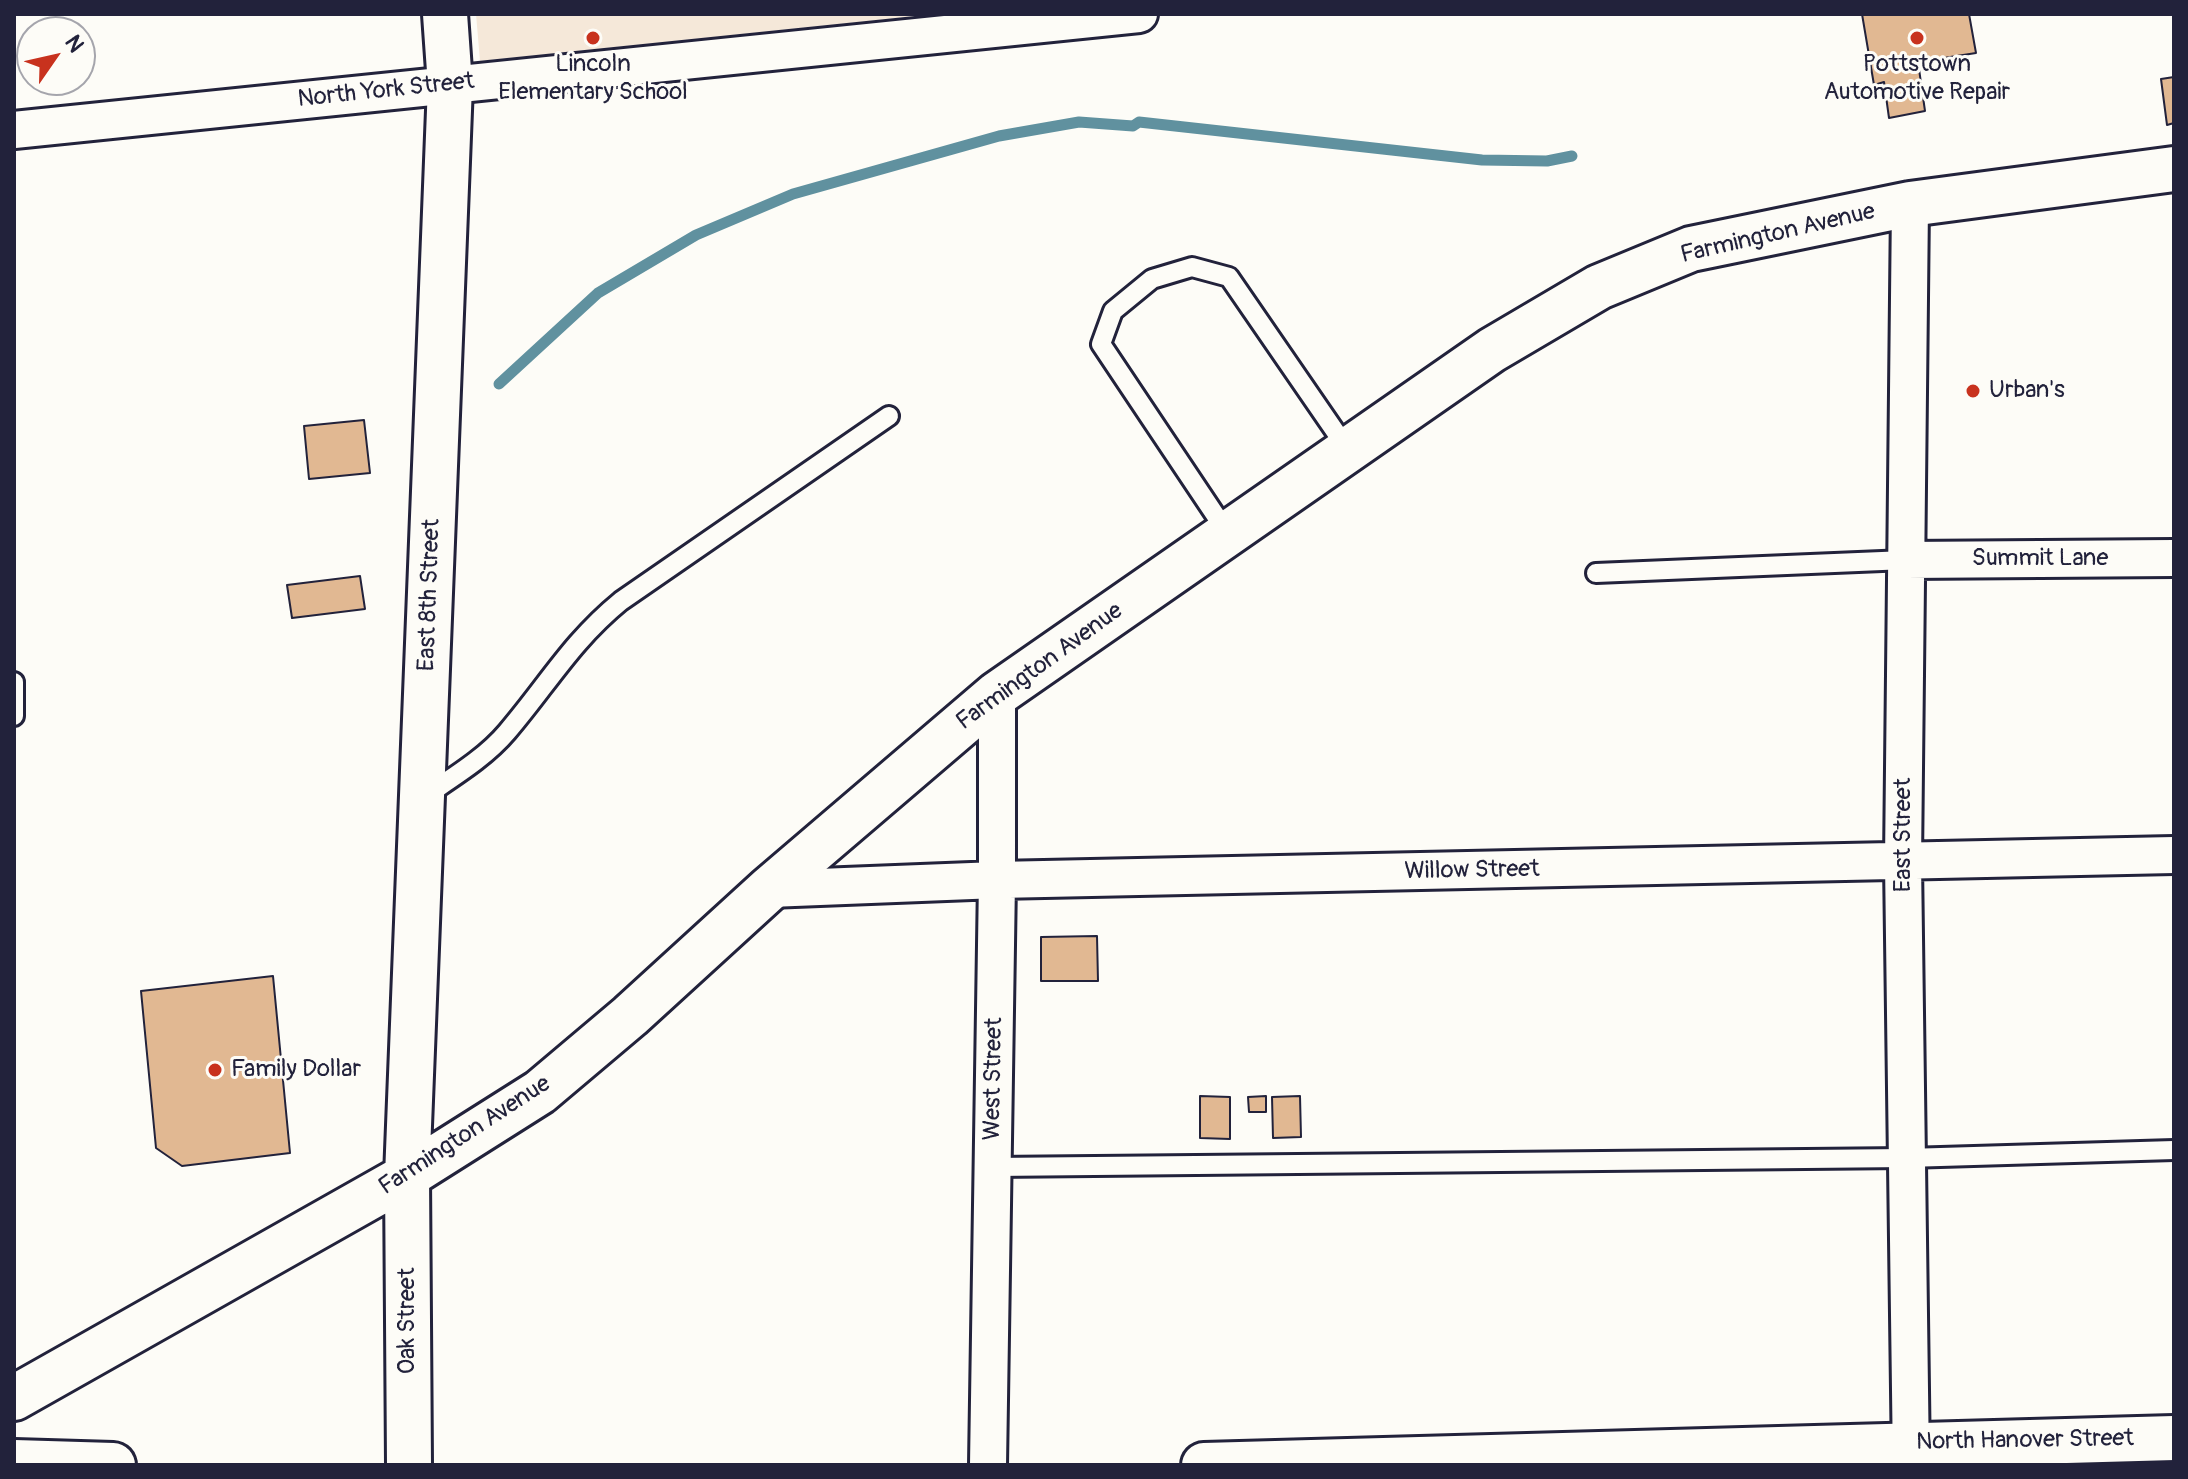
<!DOCTYPE html>
<style>
body{margin:0}
#map{position:relative;width:2188px;height:1479px;overflow:hidden;background:#fdfcf7;font-family:Pangolin,sans-serif}
canvas{display:block}
.frame{position:absolute;inset:0;border:16px solid #22223b;pointer-events:none}
.north{position:absolute;left:16px;top:16px;width:80px;height:80px;box-sizing:border-box;background:#fdfcf7;border:2px solid #a5a5ac;border-radius:50%;rotate:56deg;font-size:22px;font-weight:700;line-height:32px;text-align:center;color:#22223b}
.north::after{content:'';display:block;margin:auto;width:28px;height:36px;background:#c8321e;clip-path:polygon(50% 0,100% 100%,50% 72%,0 100%)}
</style>
<div id="map">
<canvas width="2188" height="1479"></canvas>
<div class="frame"></div>
<div class="north">N</div>
</div>
<script>
const ctx = document.querySelector('canvas').getContext('2d');
ctx.lineJoin = 'round';
function paint(path, color) { ctx.fillStyle = color; ctx.fill(path, 'evenodd'); }
function trace(path, color, width, dash) { ctx.strokeStyle = color; ctx.lineWidth = width; ctx.lineCap = dash ? 'butt' : 'round'; ctx.setLineDash(dash || []); ctx.stroke(path); }
function label(font, color, halo, rows, align = 'center') {
  ctx.font = font + ' Pangolin,sans-serif'; ctx.lineWidth = 6; ctx.setLineDash([]); ctx.textBaseline = 'middle'; ctx.strokeStyle = halo; ctx.fillStyle = color; for (const [text, x, y, turn = 0] of rows) {
    ctx.save(); ctx.translate(x, y); ctx.rotate((+turn || 0) * Math.PI / 180); ctx.textAlign = isNaN(turn) ? turn : align; if (halo) ctx.strokeText(text, 0, 0); ctx.fillText(text, 0, 0); ctx.restore();
  }
}
paint(new Path2D(`
 M476 14H937L480 61Z`), '#f5e8d9');
trace(new Path2D(`
 M499 384 598 293 696 235 793 194 999 136 1079 122 1133 126 1139 122 1482 160 1547 161 1572 156`), '#60919f', 11);
const building = new Path2D(`
 M1862 14H1969L1976 53 1918 62 1925 111 1889 118 1884 82 1874 85Z
 M2174 77V123L2167 125 2161 79Z
 M364 420 370 473 309 479 304 426Z
 M360 576 365 609 292 618 287 585Z
 M1097 936 1098 981H1041V937Z
 M273 976 290 1153 182 1166 156 1148 141 991Z
 M1200 1096 1230 1097V1139L1200 1138Z
 M1266 1096V1112H1249L1248 1097Z
 M1300 1096 1301 1137 1273 1138 1272 1097Z`);
paint(building, '#e1b892');
trace(building, '#22223b', 2);
const lane = new Path2D(`
 M1228 534 1101 344 1113 311 1152 279 1192 267 1229 277 1348 450
 M1596 573 1906 560
 M14 682V716
 M424 797C453 777 485 758 507 732 548 684 571 642 621 601L889 416
 M993 1167 1907 1158 2174 1150`);
const street = new Path2D(`
 M14 130 1139 14
 M1910 204 1903 862 1911 1465
 M1906 560 2174 558
 M769 889 997 880 2174 855
 M988 1465 997 880V694`);
const secondary = new Path2D(`
 M14 1398 407 1176 540 1092 630 1016 769 889 997 694 1492 350 1599 287 1691 249 1910 204 2174 169
 M14 1462 113 1465
 M409 1465 407 1176 450 85 445 14
 M1204 1465 2174 1438`);
trace(lane, '#22223b', 24);
trace(street, '#22223b', 42);
trace(secondary, '#22223b', 50);
trace(lane, '#fdfcf7', 18);
trace(street, '#fdfcf7', 36);
trace(secondary, '#fdfcf7', 44);
for (const [x, y, r, color] of [
 [593,38,8,"#c8321e"],
 [1917,38,8,"#c8321e"],
 [1973,391,8,"#c8321e"],
 [215,1070,8,"#c8321e"]
]) { const dot = new Path2D(); dot.arc(x, y, r, 0, 2 * Math.PI); ctx.fillStyle = color; ctx.fill(dot); trace(dot, '#fdfcf7', 3); }
label('24px', '#22223b', '#fdfcf7', [
 ["Lincoln",593,65],
 ["Elementary School",593,93],
 ["Pottstown",1917,65],
 ["Automotive Repair",1917,93],
 ["Urban's",1989,391,"left"],
 ["Family Dollar",231,1070,"left"]
]);
label('24px', '#22223b', '#fdfcf7', [
 ["North York Street",386,91,-6],
 ["Farmington Avenue",1778,234,-13],
 ["Summit Lane",2040,559],
 ["East 8th Street",430,595,-88],
 ["Farmington Avenue",1040,667,-36],
 ["East Street",1904,835,-90],
 ["Willow Street",1472,871,-1],
 ["West Street",994,1079,-89],
 ["Farmington Avenue",465,1136,-33],
 ["Oak Street",408,1321,-90],
 ["North Hanover Street",2025,1441,-1]
]);
</script>
